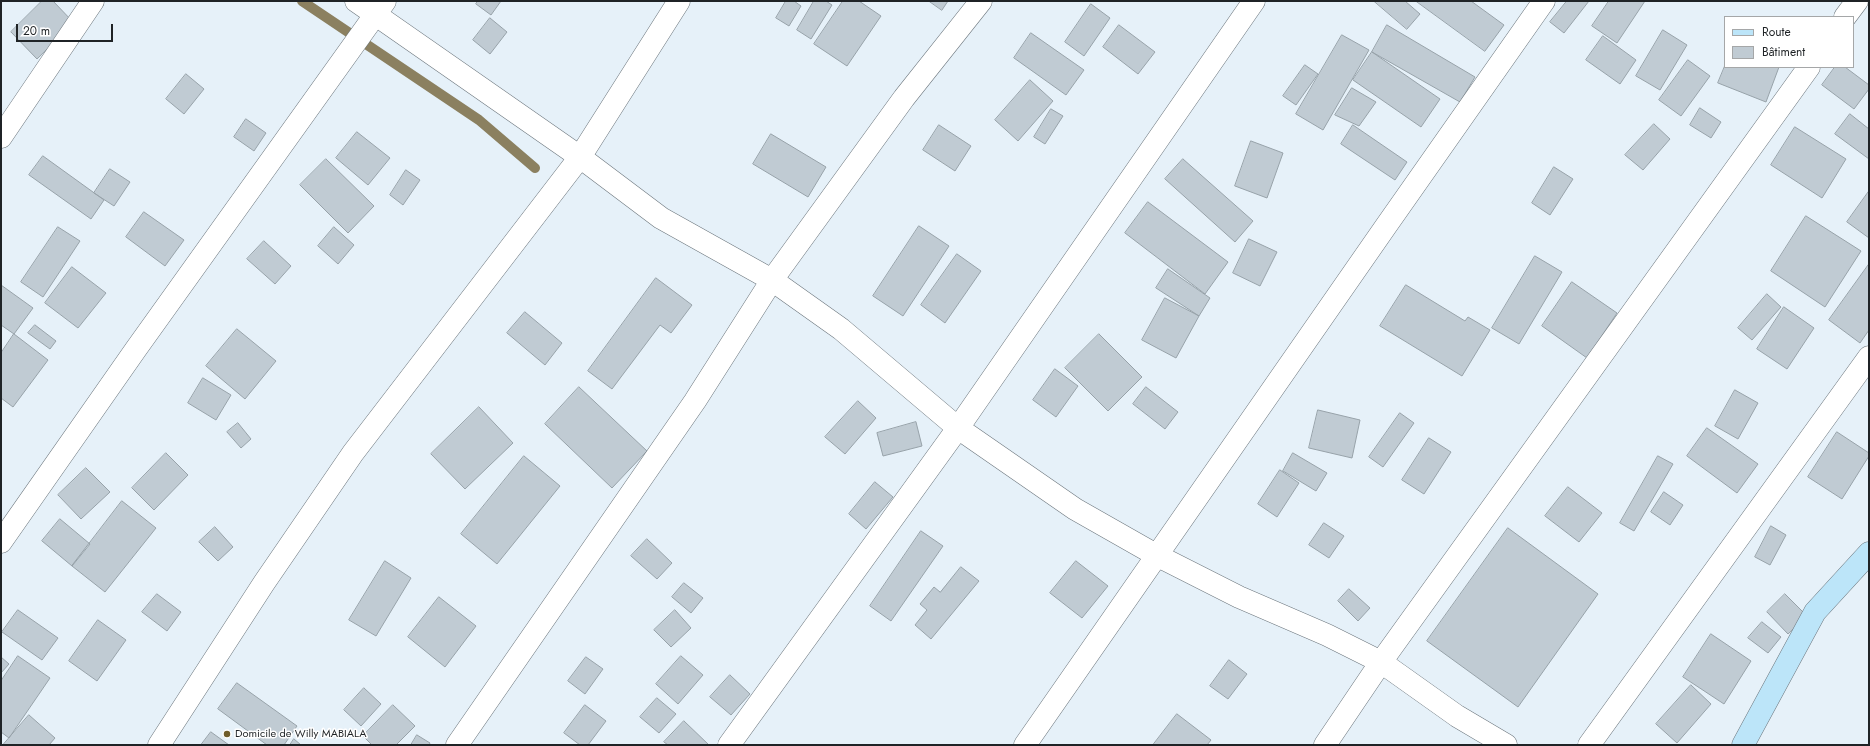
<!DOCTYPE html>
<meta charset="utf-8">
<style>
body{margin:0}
#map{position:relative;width:1870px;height:746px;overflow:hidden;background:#e6f1f9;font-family:Jost,sans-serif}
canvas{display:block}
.frame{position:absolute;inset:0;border:2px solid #1f2326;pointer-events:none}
.legend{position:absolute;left:1724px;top:16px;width:130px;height:52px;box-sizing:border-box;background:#fff;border:1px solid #a5a7a8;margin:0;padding:5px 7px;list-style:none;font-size:12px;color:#1f2326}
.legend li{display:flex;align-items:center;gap:8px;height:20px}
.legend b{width:20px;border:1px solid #a5a7a8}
.scale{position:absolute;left:16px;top:24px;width:97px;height:18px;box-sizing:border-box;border:2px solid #1f2326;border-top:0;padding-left:5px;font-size:12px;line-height:14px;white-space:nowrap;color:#1f2326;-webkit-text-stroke:3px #fff;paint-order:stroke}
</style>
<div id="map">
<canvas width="1870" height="746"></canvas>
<div class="frame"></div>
<ul class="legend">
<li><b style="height:5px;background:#bce5f9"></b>Route</li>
<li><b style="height:11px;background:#c0cbd3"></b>Bâtiment</li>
</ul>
<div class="scale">20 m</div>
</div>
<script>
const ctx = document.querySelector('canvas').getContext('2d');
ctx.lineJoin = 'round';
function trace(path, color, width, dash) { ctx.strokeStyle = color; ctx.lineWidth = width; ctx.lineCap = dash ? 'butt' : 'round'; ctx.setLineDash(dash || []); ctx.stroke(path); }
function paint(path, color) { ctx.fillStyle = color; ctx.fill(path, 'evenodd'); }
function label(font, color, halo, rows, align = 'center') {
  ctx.font = font + ' Jost,sans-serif'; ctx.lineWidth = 3; ctx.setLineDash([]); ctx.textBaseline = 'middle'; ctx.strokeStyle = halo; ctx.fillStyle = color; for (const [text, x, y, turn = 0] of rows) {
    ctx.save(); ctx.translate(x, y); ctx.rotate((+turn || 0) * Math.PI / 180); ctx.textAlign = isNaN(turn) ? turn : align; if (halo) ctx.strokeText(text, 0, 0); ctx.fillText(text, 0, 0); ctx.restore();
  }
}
trace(new Path2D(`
 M302 1 479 120 535 168`), '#8b8060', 10);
const building = new Path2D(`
 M42 1H53L74 23 37 59 11 32Z
 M478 1H501L491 15 476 4Z
 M786 1H794L801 6 789 26 776 18Z
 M814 1H826L832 5 811 39 797 30Z
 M843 1H859L881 16 847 66 814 44Z
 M929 1H948L942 10Z
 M1374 1H1405L1420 14 1407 29Z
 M1416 1H1471L1504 25 1485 51Z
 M1567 1H1589L1564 33 1550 22Z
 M1609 1H1645L1617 43 1592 26Z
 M1091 4 1110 18 1084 56 1065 42Z
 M490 18 507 32 490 54 473 40Z
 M1119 25 1155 52 1138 74 1103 47Z
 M1387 25 1475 77 1460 102 1372 52Z
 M1663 30 1687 45 1660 90 1636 76Z
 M1031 33 1084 70 1066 95 1014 58Z
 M1342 35 1369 50 1323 130 1296 114Z
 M1603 36 1636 60 1620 84 1586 60Z
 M1372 52 1440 99 1421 127 1353 80Z
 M1688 60 1710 76 1681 116 1659 100Z
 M1305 65 1318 74 1296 105 1283 96Z
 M1725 66 1779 67 1766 102 1718 83Z
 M1835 67H1845L1869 85V89L1854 109 1822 85Z
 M186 74 204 89 184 114 166 99Z
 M1030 80 1053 101 1018 141 995 120Z
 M1352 88 1376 102 1359 126 1335 115Z
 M1700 108 1721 122 1711 138 1690 125Z
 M1051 109 1063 116 1045 144 1034 137Z
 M1850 114 1869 129V159L1835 134Z
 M246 119 266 133 254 151 234 137Z
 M1654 124 1670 139 1643 170 1625 155Z
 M939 125 971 146 955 171 923 150Z
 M1353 125 1407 162 1395 180 1341 144Z
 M1795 127 1846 159 1822 198 1771 165Z
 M357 132 390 158 368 185 336 158Z
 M771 134 826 167 808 197 753 164Z
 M1251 141 1283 153 1267 198 1235 186Z
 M43 156 104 200 91 219 29 175Z
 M326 159 374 206 348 233 300 185Z
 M1183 159 1253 221 1235 242 1165 179Z
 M1554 167 1573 179 1550 215 1532 203Z
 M110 169 130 182 114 206 94 193Z
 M406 170 420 180 403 205 390 195Z
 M1869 191V238L1847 222Z
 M1148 202 1228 262 1205 294 1125 233Z
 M144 212 184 240 165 266 126 237Z
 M1806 216 1861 251 1825 307 1771 271Z
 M919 226 949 246 903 316 873 296Z
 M58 227 80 241 43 297 21 282Z
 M334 227 354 245 338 264 318 246Z
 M1249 239 1277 252 1260 286 1233 273Z
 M264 241 291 266 275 284 247 259Z
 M957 254 981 271 945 323 921 305Z
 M1535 256 1562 272 1519 344 1492 328Z
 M1869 264V330L1860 343 1829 320Z
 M72 267 106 293 78 328 45 303Z
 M1168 269 1210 298 1199 316 1156 288Z
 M656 278 692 305 671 333 660 325 612 389 588 371Z
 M1572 282 1617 313 1587 358 1542 326Z
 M1 285 33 308 14 334 1 325Z
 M1406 285 1465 321 1468 317 1490 330 1462 376 1380 326Z
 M1767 294 1781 307 1752 340 1738 328Z
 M1165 298 1199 316 1176 358 1142 340Z
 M1784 307 1814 328 1787 369 1757 349Z
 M525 312 562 343 545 365 507 333Z
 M35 325 56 341 50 349 28 333Z
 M237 329 276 361 245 399 206 366Z
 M14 334 48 360 13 407 1 398V353Z
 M1099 334 1142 377 1108 411 1065 368Z
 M1055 369 1078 386 1056 417 1033 400Z
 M203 378 231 395 216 420 188 403Z
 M579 387 647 451 612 488 545 424Z
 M1146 387 1178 412 1165 429 1133 404Z
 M1735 390 1758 403 1738 439 1715 426Z
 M858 401 876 418 845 454 825 437Z
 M479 407 513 443 465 489 431 454Z
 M1318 410 1360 420 1352 458 1309 448Z
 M1400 413 1414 423 1383 467 1369 457Z
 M916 422 922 446 883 456 877 433Z
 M238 423 251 439 241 448 227 432Z
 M1707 428 1758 464 1737 493 1687 456Z
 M1837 432 1869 453V456L1842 499 1808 477Z
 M1429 438 1451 452 1424 494 1402 480Z
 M166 453 188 475 154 510 132 488Z
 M1293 453 1327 473 1316 491 1283 471Z
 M524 456 560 486 497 564 461 534Z
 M1658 456 1673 464 1634 531 1620 523Z
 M86 468 110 492 81 519 58 495Z
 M1280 470 1299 483 1277 517 1258 504Z
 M875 482 893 497 866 529 849 514Z
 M1568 487 1602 513 1579 542 1545 516Z
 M1664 492 1683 505 1670 525 1651 512Z
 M122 501 156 528 105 592 72 566Z
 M60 519 90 544 72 566 42 541Z
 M1324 523 1344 536 1329 558 1309 545Z
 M1771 526 1786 535 1770 565 1755 557Z
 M215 527 233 547 218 561 199 542Z
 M1508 528 1598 594 1518 707 1427 641Z
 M921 531 943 546 891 621 870 606Z
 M647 539 672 563 657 579 631 556Z
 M385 561 411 578 376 636 349 620Z
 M1076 561 1108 586 1082 618 1050 593Z
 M961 567 979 581 931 639 915 625 927 610 920 604 934 587 940 592Z
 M684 583 703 598 691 613 672 597Z
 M1349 589 1370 608 1358 621 1338 601Z
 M157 594 181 612 167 631 142 612Z
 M1785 594 1807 616 1788 634 1767 612Z
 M439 597 476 626 445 667 408 637Z
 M18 610 58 638 42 660 2 632Z
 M675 610 691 628 671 647 654 630Z
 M98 620 126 640 97 681 69 661Z
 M1762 622 1781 637 1768 653 1748 638Z
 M1711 634 1751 661 1724 704 1683 677Z
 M18 656 50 678 9 738 1 732V681Z
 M681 656 703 675 678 704 656 684Z
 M1 657 9 664 1 673Z
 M586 657 603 669 585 694 568 681Z
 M1229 660 1247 674 1228 699 1210 686Z
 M730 675 750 694 731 715 710 697Z
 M237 683 297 726 284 745H267L218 709Z
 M1691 685 1711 704 1677 743 1656 724Z
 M364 688 381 704 361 726 344 710Z
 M657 698 676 714 659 733 640 717Z
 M393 705 415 726 396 745H372L363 736Z
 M585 705 606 721 588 745H580L564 733Z
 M1177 714 1211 740 1207 745H1153Z
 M29 715 55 738 49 745H3Z
 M684 721 709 745H668L664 742Z
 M211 732 229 745H201Z
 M417 735 430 743 429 745H411Z
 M294 739 301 745H290Z`);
paint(building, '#c0cbd3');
trace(building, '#97a2a9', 1);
const street = new Path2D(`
 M356 1 580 157 661 218 772 280 841 329 958 428 1075 509 1156 555 1239 597 1327 635 1381 662 1457 716 1506 745
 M1845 17 1857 1
 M1 137 93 1
 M1 542 136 349 385 1
 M159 745 264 583 353 453 580 157 679 1
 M457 745 695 401 772 280 904 98 981 1
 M729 745 958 428 1254 1
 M1025 745 1386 226 1544 1
 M1325 745 1381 662 1809 67
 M1589 745 1869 357`);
const secondary = new Path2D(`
 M1743 745 1815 612 1869 553`);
trace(street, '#6b757c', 23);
trace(secondary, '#6b757c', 23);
trace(street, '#fff', 22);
trace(secondary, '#bce5f9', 22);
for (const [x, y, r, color] of [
 [227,734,4,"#6f5d2b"]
]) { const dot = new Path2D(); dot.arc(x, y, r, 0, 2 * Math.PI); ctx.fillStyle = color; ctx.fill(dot); trace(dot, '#fff', 1.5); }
label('11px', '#1f2326', '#fff', [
 ["Domicile de Willy MABIALA",235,734]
], 'left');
</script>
